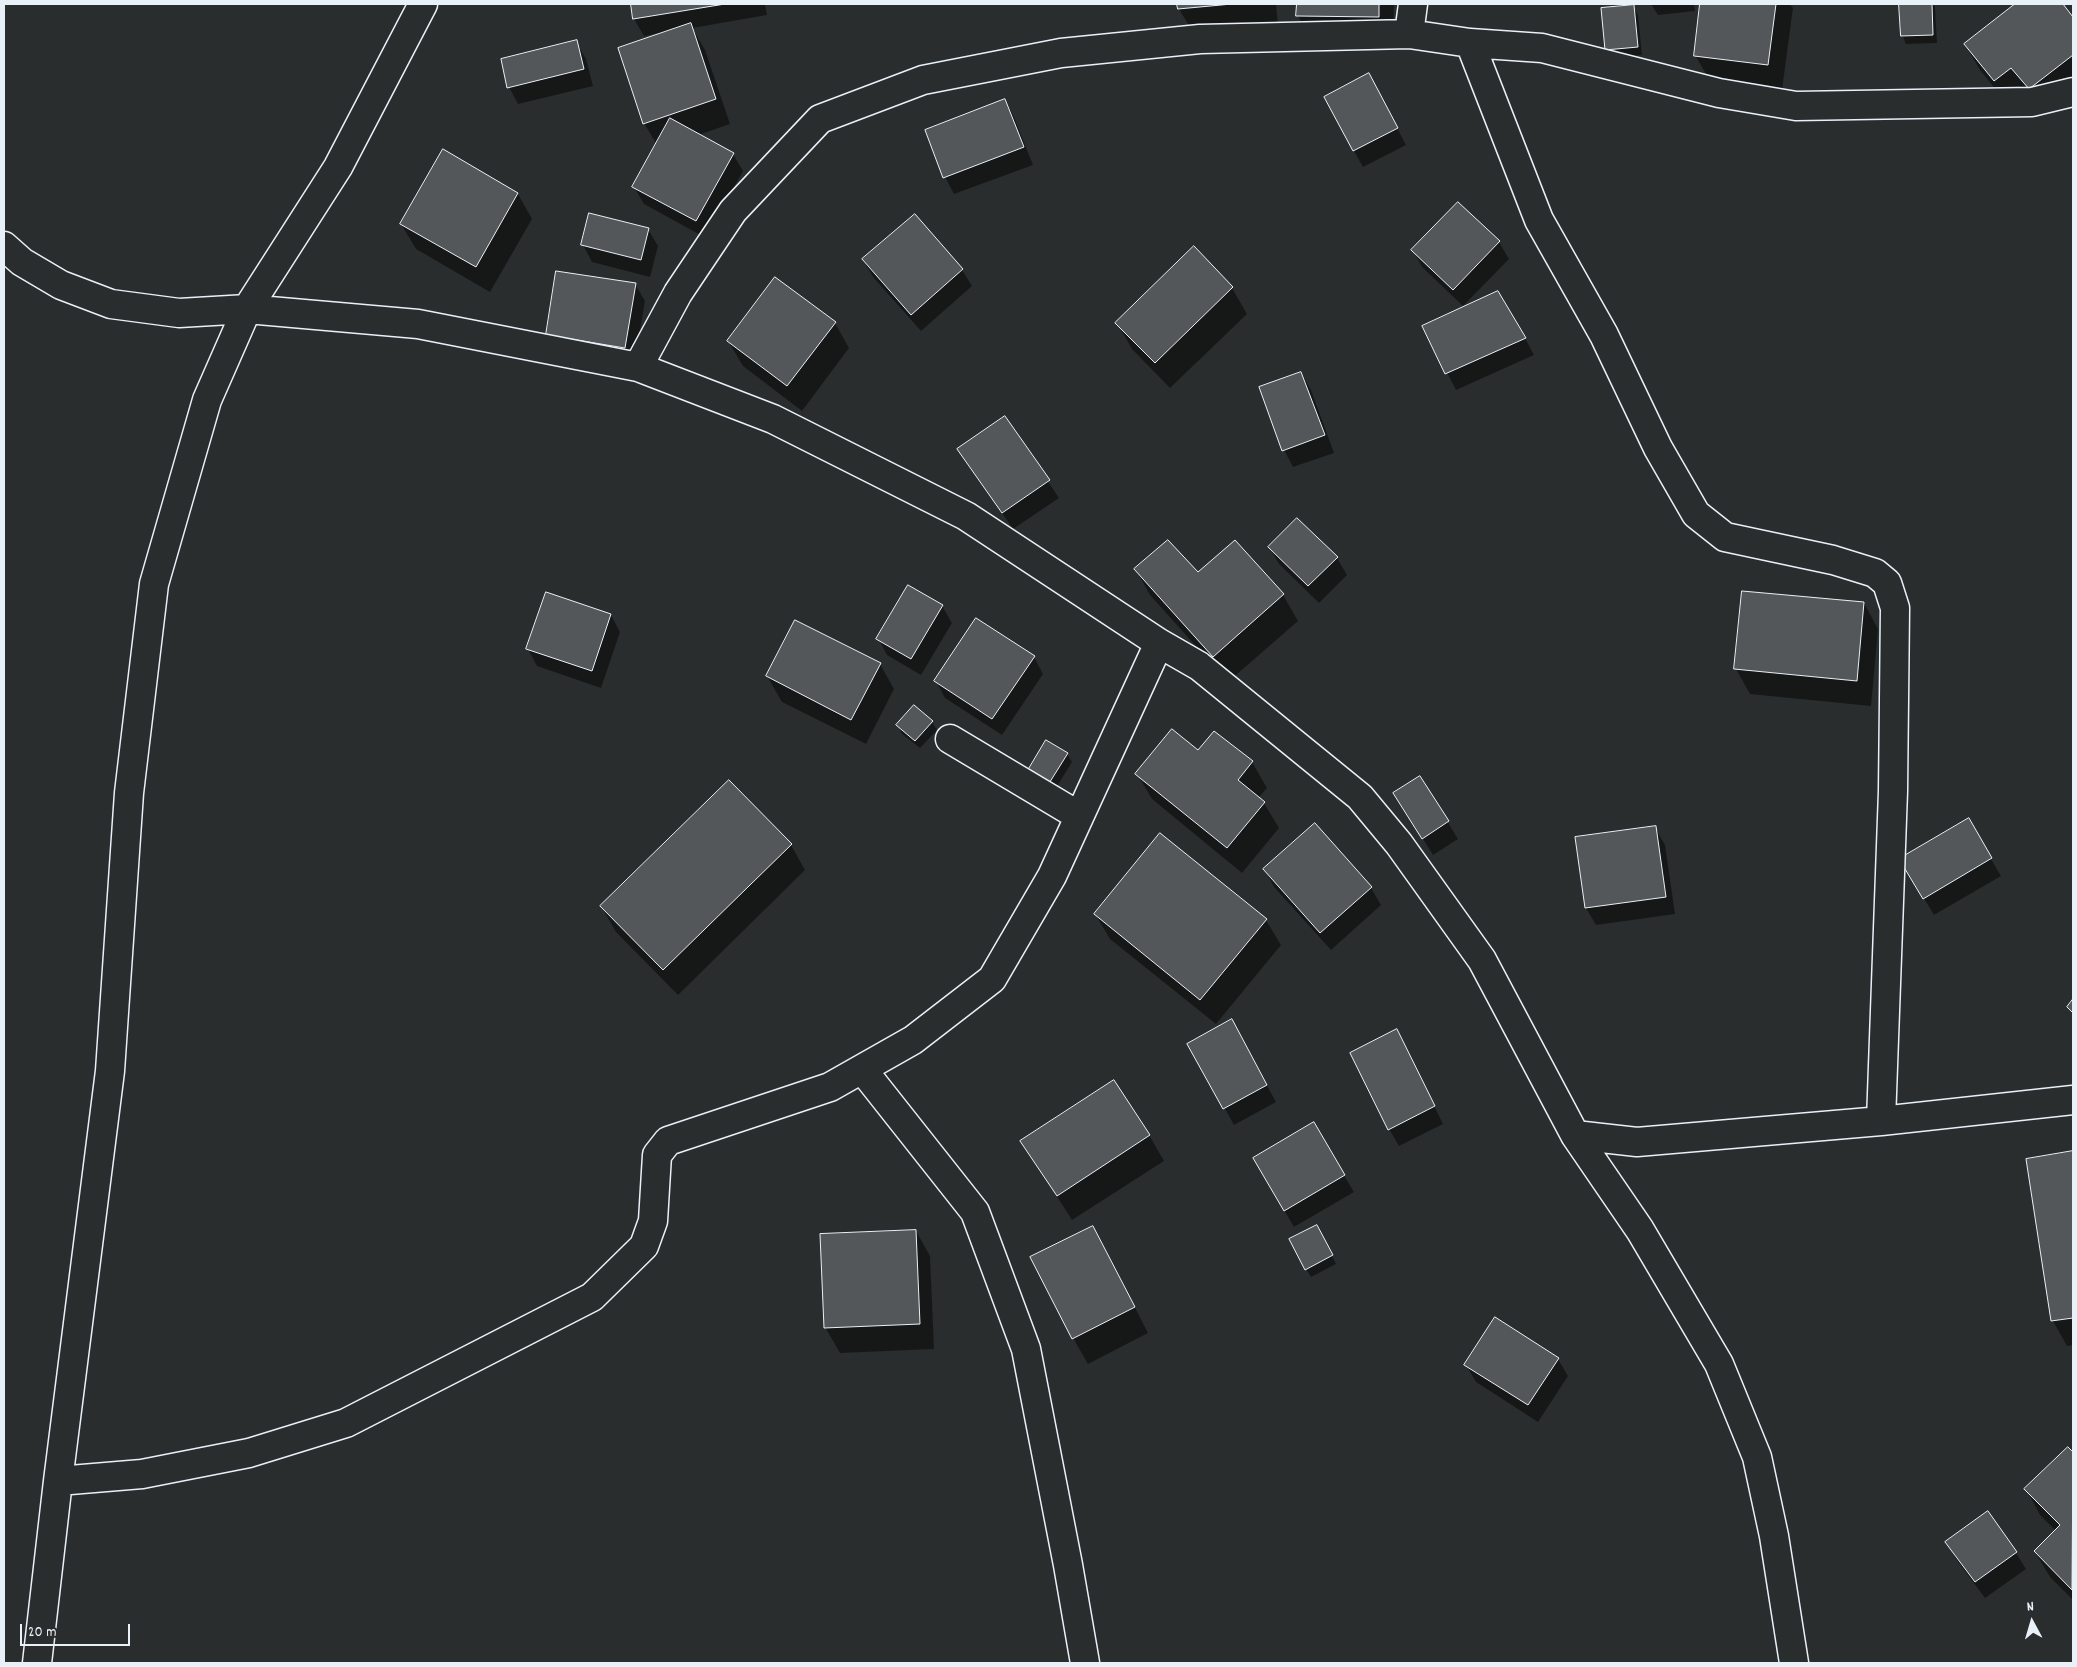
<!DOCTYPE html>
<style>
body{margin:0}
#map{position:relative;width:2077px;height:1667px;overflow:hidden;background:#2a2d2e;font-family:Dekko,sans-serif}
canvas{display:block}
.frame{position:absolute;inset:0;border:5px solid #e8f1f8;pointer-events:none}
.north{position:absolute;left:2007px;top:1597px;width:50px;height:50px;-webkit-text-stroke:4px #2a2d2e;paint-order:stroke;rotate:354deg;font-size:14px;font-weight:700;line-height:20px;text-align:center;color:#e8f1f8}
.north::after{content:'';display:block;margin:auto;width:18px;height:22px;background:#e8f1f8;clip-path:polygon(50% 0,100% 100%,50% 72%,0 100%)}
.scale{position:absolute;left:20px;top:1624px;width:110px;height:22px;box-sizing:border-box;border:2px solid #e8f1f8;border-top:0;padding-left:6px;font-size:15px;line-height:18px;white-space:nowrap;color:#e8f1f8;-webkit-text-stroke:4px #2a2d2e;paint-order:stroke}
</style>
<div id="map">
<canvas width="2077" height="1667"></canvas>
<div class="frame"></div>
<div class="north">N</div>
<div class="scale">20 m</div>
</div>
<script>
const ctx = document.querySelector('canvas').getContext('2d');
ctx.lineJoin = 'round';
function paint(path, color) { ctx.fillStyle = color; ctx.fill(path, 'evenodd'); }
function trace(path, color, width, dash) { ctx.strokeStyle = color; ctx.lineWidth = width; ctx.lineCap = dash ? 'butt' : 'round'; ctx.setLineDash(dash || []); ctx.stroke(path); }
paint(new Path2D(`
 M632 4H765L767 15 692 28 705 50 730 124 698 135 733 154 743 171 706 238 644 204 634 187 657 145 644 123 664 32 644 36 634 19Z
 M1179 4H1276L1278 26 1194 34 1179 9Z
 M1298 4H1394L1393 42 1312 41 1298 16Z
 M1651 4H1694L1695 11 1658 15Z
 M1702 4H1790L1793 8 1782 90 1710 81 1695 55Z
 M1901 4H1933L1935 7 1937 43 1906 44 1902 35Z
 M2017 4H2061L2073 19V91L2044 114 2027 93 2009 106 1980 70 1965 45Z
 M1633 7 1638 15 1642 55 1611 58 1606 49Z
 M576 42 586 59 593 86 518 104 509 87Z
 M1378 92 1406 145 1363 167 1354 151Z
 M1005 100 1014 117 1033 165 954 194 945 177Z
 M518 194 532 219 490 292 416 249 401 224Z
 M915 215 962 270 972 286 921 331 873 277 863 260Z
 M648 229 658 246 650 277 592 262 583 245Z
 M1499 242 1509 259 1463 306 1422 267 1413 250Z
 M1194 248 1232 288 1247 314 1170 388 1132 349 1117 323Z
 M635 284 645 301 634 365 557 352 547 335Z
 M835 323 849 348 802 411 743 366 728 341Z
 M1424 327 1525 338 1534 355 1456 390Z
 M1301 373 1311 390 1334 453 1293 467 1284 450Z
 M1005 418 1059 498 1013 529 959 450Z
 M1235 542 1283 595 1298 621 1228 682 1150 595 1136 570 1198 574Z
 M1270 548 1337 558 1347 575 1319 603 1279 564Z
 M1864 603 1878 629 1871 706 1750 694 1736 669Z
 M942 606 952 623 921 675 887 655 878 638Z
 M611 615 620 632 601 688 537 666 528 649Z
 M1034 657 1043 674 1002 735 945 698 936 681Z
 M880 664 894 689 866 744 782 702 767 676Z
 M932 722 937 730 920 748 902 734 898 725Z
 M1198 752 1252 762 1267 788 1258 798 1264 803 1279 828 1242 873 1152 799 1137 774Z
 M1067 754 1072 762 1053 793 1033 781Z
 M1420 777 1458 839 1433 855 1405 810Z
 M1968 820 2001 876 1934 915 1901 860Z
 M1315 825 1371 888 1381 905 1331 950 1274 887 1265 870Z
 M1655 828 1665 845 1675 914 1596 925 1586 908Z
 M791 845 805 870 678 995 616 932 601 906Z
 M1095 914 1266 920 1281 945 1216 1024 1110 939Z
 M1241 1038 1276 1102 1234 1125 1189 1044Z
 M1406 1048 1443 1124 1399 1146 1389 1129Z
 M1313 1124 1354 1192 1294 1227 1254 1159Z
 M1149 1135 1164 1161 1072 1220 1022 1142Z
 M2073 1153V1345L2067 1346 2053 1321 2027 1160Z
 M916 1231 930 1256 934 1349 840 1353 825 1327Z
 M1321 1234 1336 1264 1311 1277 1306 1269Z
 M1107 1253 1148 1333 1088 1364 1073 1338Z
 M1558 1359 1568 1376 1538 1422 1476 1382 1466 1365Z
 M2068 1448 2073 1454V1600L2050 1577 2035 1552 2056 1531 2040 1515 2026 1489Z
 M1947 1542 2016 1553 2026 1569 1985 1598 1956 1559Z`), '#0007');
const building = new Path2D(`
 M631 4H725L633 19Z
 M1177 4H1232L1178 9Z
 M1297 4H1379V17L1296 16Z
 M1700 4H1776L1768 65 1694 56Z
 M1899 4H1932L1933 35 1901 36Z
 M2015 4H2063L2073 17V55L2029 89 2011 68 1994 81 1964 44Z
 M1634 5 1638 47 1605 50 1601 8Z
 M691 23 716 99 643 124 618 48Z
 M577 40 584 69 507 88 501 59Z
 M1369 73 1398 128 1353 151 1324 97Z
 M1005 99 1024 147 943 178 925 130Z
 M670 118 734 153 696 221 632 187Z
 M443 149 518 193 476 267 400 224Z
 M1458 202 1500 241 1453 290 1411 250Z
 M589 213 649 228 641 260 581 245Z
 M915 214 963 269 911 315 862 259Z
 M1194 246 1233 287 1155 363 1115 323Z
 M556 271 636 283 625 348 546 335Z
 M775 277 836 322 787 386 727 341Z
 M1498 291 1526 338 1445 374 1422 326Z
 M1301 372 1325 435 1282 451 1259 387Z
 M1005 416 1050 480 1002 513 957 449Z
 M1297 518 1338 557 1308 586 1268 547Z
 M1168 540 1198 572 1235 540 1284 594 1213 657 1134 569Z
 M908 585 943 605 911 659 876 639Z
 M1742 591 1864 602 1857 681 1734 669Z
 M546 592 611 614 592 671 526 649Z
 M976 618 1035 656 992 719 934 681Z
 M795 620 881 663 851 720 766 676Z
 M914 705 933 721 915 741 896 725Z
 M1172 729 1198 750 1214 731 1253 761 1238 780 1265 802 1227 848 1135 774Z
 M1046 740 1068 753 1048 785 1027 772Z
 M1420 776 1449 821 1422 839 1393 793Z
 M729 780 792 844 663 970 600 906Z
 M1969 818 1992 858 1923 899 1899 859Z
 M1315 823 1372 887 1320 933 1263 869Z
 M1656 826 1666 897 1585 908 1575 837Z
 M1160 833 1267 919 1200 1000 1094 914Z
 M2073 999V1013L2067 1007Z
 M1232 1019 1267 1085 1223 1109 1187 1044Z
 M1397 1029 1435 1106 1388 1130 1350 1053Z
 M1114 1080 1150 1135 1057 1196 1020 1141Z
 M1314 1122 1345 1175 1284 1211 1253 1158Z
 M2073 1151V1318L2051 1321 2026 1159Z
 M1317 1225 1333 1255 1305 1270 1289 1239Z
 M1093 1226 1135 1307 1072 1339 1030 1257Z
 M916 1230 920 1324 824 1328 820 1234Z
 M1495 1317 1559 1358 1528 1405 1464 1365Z
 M2068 1447 2073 1452 2072 1590 2034 1551 2060 1525 2024 1489Z
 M1988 1511 2017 1552 1975 1582 1945 1542Z`);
paint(building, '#535759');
trace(building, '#e8f1f8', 1);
const minor = new Path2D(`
 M1409 34 1413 4
 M1470 43 1539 220 1604 335 1658 448 1696 514 1725 537 1833 560 1875 573 1887 583 1895 608 1893 791 1881 1121
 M4 246 22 262 61 285 111 304 179 313 247 309 418 324 638 367 773 419 966 516 1159 643 1199 666 1360 797 1399 844 1482 960 1575 1135 1640 1230 1719 1364 1757 1457 1774 1536 1794 1663
 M638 367 678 293 733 211 820 119 923 80 1061 53 1200 39 1409 34 1470 43 1542 48 1719 93 1796 106 2032 102 2073 92
 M950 739 1079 816
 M862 1069 975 1212 1026 1349 1068 1565 1085 1663
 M1575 1135 1637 1142 1881 1121 2073 1100
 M58 1481 142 1474 249 1453 346 1423 592 1297 644 1246 653 1221 657 1155 668 1141 830 1087 913 1040 992 979 1052 876 1159 643
 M37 1663 58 1481 110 1071 129 793 154 584 207 400 247 309 338 167 423 4`);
trace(minor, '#e8f1f8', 31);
trace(minor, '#2a2d2e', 28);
</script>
